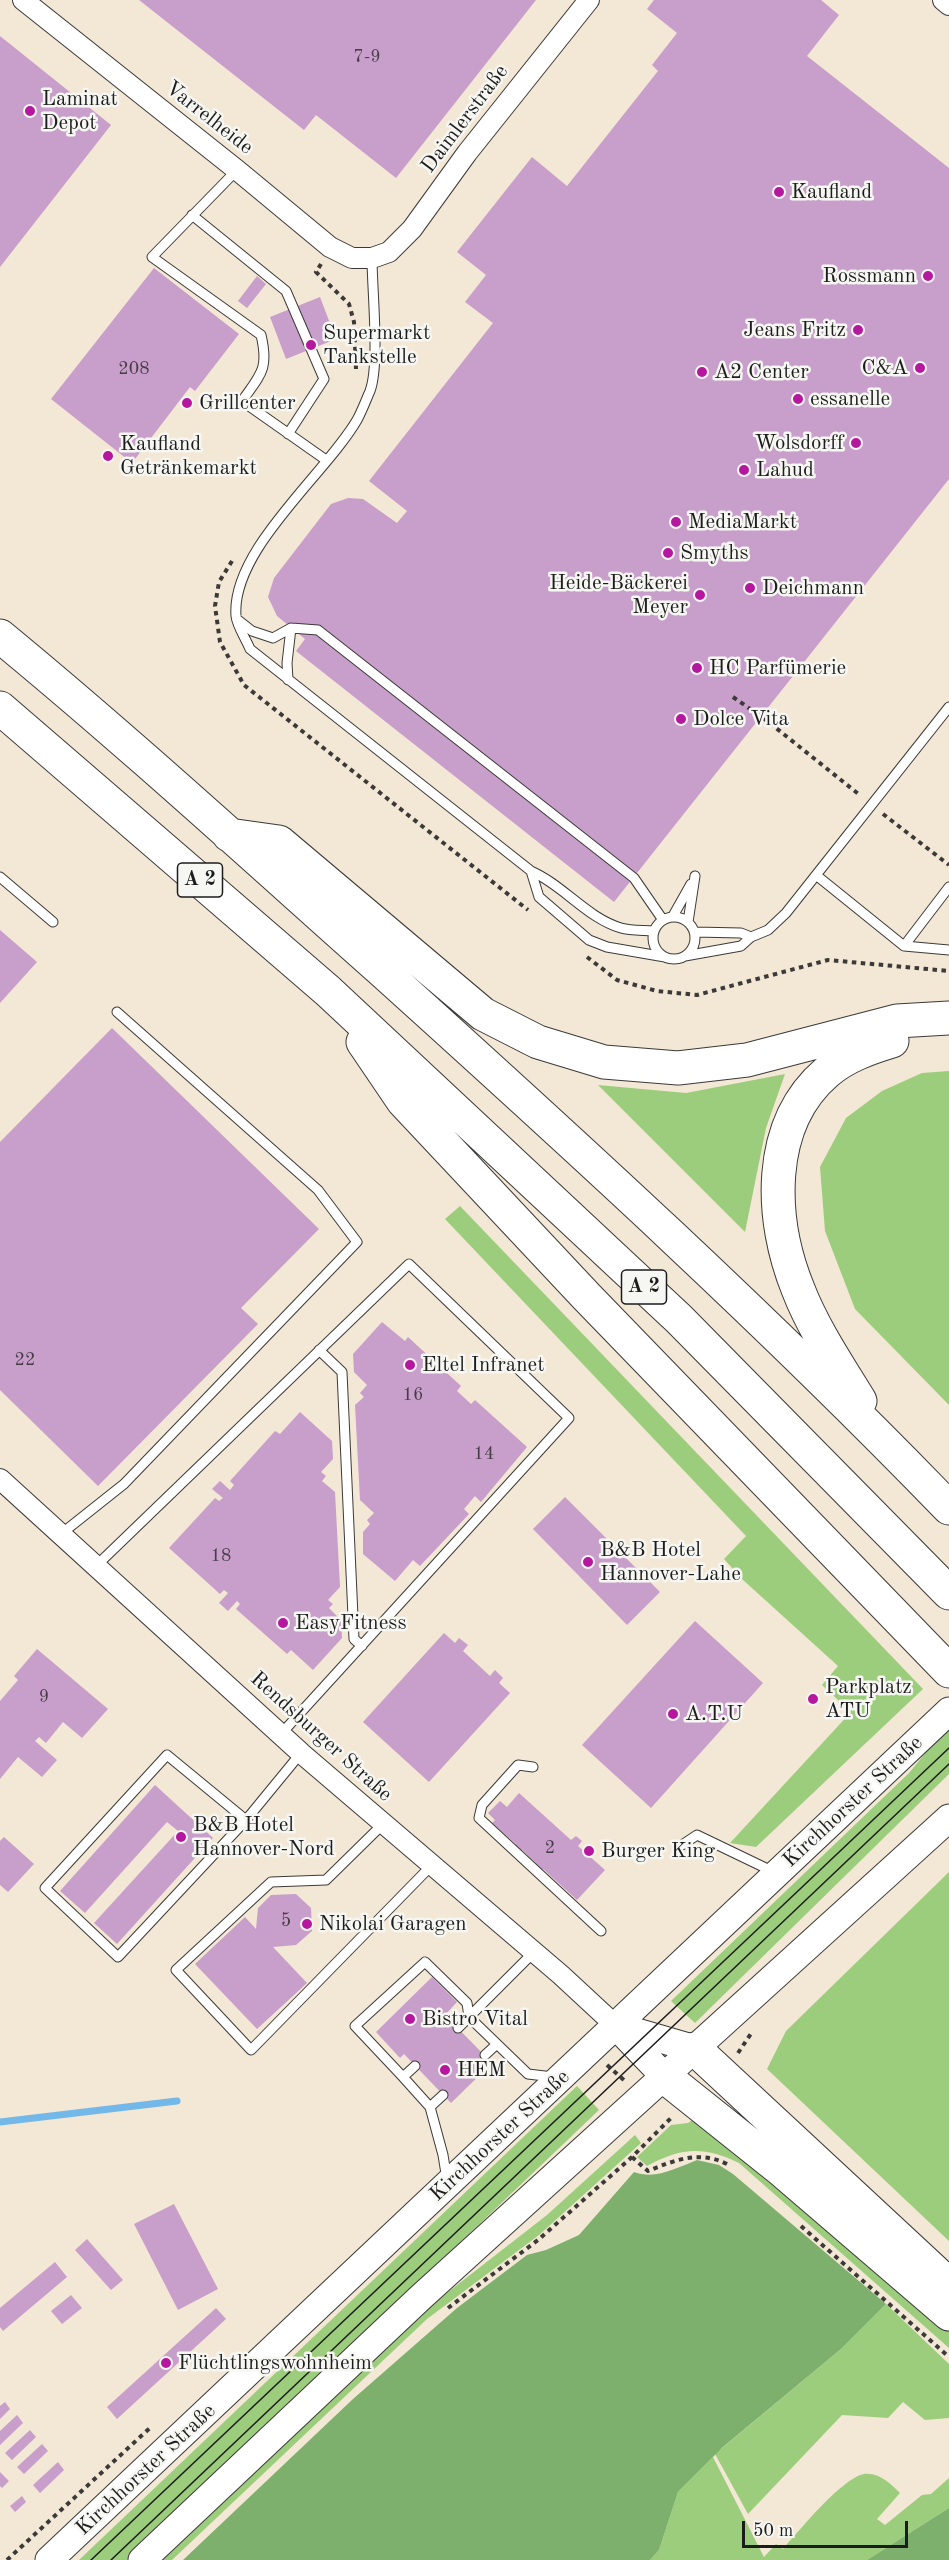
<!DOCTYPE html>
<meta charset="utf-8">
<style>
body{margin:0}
#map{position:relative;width:949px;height:2560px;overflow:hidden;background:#f3e7d5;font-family:"Old Standard TT",serif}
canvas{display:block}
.scale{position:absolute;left:742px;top:2521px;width:166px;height:27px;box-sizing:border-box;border:3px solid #1c1c1c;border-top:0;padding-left:8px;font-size:18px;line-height:21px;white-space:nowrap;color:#1c1c1c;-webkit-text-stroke:4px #f6f6f2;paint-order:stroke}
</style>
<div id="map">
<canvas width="949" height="2560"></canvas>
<div class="scale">50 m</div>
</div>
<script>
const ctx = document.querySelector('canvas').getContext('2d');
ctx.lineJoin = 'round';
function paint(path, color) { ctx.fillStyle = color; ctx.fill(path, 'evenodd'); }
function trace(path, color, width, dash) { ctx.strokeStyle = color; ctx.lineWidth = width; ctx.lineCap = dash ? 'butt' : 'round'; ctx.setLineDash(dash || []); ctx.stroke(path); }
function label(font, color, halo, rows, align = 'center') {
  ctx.font = font + ' "Old Standard TT",serif'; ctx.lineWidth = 5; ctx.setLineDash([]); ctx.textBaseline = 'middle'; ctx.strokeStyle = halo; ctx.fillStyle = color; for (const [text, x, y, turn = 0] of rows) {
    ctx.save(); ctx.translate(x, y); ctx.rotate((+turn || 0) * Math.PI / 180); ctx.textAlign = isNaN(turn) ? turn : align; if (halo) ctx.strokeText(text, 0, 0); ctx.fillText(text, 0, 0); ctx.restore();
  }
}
paint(new Path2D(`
 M949 1071V1405L855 1309 825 1231 820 1167 846 1118 882 1091 922 1073Z
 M785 1074 766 1128 745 1232 598 1085 686 1093Z
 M460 1206 923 1689 756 1847 730 1843 851 1712 822 1685 838 1666 742 1579 724 1559 746 1536 445 1219Z
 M949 1724V1774L695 2023 671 2001 909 1773Z
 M949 1872V2241L767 2069 786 2031Z
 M577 2086 599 2110 127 2560H79Z
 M696 2117 949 2324V2348L739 2163C705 2146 681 2147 647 2166L637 2157 671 2125 688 2123Z
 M635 2135 641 2143 539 2235 427 2319 172 2560H157L416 2317 547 2215Z
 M886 2304 949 2364V2418L925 2420 903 2402 888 2418 842 2415 748 2514 715 2454 841 2349Z
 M713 2457 764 2557 776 2544 783 2549C799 2531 842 2478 864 2474 879 2472 891 2484 900 2493L877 2519 885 2525 922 2495 931 2494 949 2478V2508L867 2560H650L659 2550 678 2492Z`), '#9ccd7c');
paint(new Path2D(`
 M697 2160 719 2165 733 2174 886 2304 841 2349 723 2447 678 2492 659 2550 650 2560H183L353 2399 457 2308 527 2255 546 2250 579 2235 634 2172C656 2180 676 2168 697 2160Z
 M949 2508V2560H867Z`), '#7db06c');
trace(new Path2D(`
 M0 2122 177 2101`), '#72b8e9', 7);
paint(new Path2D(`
 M139 0H536L396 178 316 115 304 130Z
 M654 0H821L839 15 807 56 949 168V479L614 902 296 651 305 639 277 616 268 597 274 578 331 504 348 498 363 499 397 523 407 511 369 481 493 323 465 302 486 275 457 252 532 157 567 186 658 71 652 65 677 33 647 9Z
 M0 36 111 125 0 267Z
 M154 268 239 334 195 391 190 387 132 463 51 399Z
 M257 276 266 284 247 308 238 301Z
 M320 297 336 339 286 359 270 317Z
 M0 930 37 962 0 1003Z
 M112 1028 319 1229 241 1308 258 1324 98 1486 0 1390V1142Z
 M382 1322 405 1341 408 1337 461 1386 457 1391 471 1404 475 1400 527 1447 481 1502 475 1496 464 1509 469 1514 420 1566 413 1560 395 1581 363 1554V1532L370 1524 367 1520 374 1513 360 1500 355 1405 364 1397 360 1393 367 1385 354 1372 353 1354Z
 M300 1412 332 1441 333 1459 321 1472 326 1476 322 1481 335 1492 340 1587 328 1600 333 1604 329 1608 341 1620 342 1638 313 1670 291 1650 287 1654 236 1609 240 1604 237 1601 228 1611 219 1603 228 1593 224 1590 220 1594 169 1548 215 1498 219 1501 223 1498 212 1489 220 1481 230 1490 234 1485 230 1481 275 1431 280 1434Z
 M565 1497 660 1592 627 1625 533 1529Z
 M695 1621 763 1683 651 1808 582 1745Z
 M444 1633 455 1643 459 1638 468 1645 463 1651 490 1676 495 1670 503 1678 499 1683 510 1693 429 1782 363 1722Z
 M37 1649 108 1709 82 1738 63 1722 46 1743 39 1737 35 1741 57 1760 42 1777 18 1757 0 1779V1701L18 1680 14 1676Z
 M155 1785 213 1838 117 1944 94 1923 178 1831 167 1822 85 1913 60 1891Z
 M519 1793 571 1840 576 1836 582 1841 578 1846 605 1870 577 1900 543 1869 540 1873 533 1867 536 1863 522 1850 519 1854 512 1848 516 1844 492 1823 495 1820 488 1813 500 1801 507 1807Z
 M4 1837 34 1864 8 1892 0 1885V1841Z
 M296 1894 311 1908 312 1931 296 1945 273 1947 307 1983 257 2029 195 1964 245 1917 256 1929 258 1908 271 1895Z
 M432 1977 457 2002 445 2015 492 2063 451 2103 404 2054 400 2058 376 2032Z
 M174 2204 218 2289 178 2310 134 2224Z
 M87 2239 123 2280 111 2290 75 2250Z
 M55 2262 67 2277 3 2331 0 2327V2308Z
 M71 2295 82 2308 62 2324 51 2311Z
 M216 2308 226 2319 117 2419 107 2407Z
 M5 2402 10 2409 0 2419V2406Z
 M17 2415 23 2423 0 2445V2431Z
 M30 2430 36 2437 12 2460 5 2453Z
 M42 2444 48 2451 24 2474 17 2467Z
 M58 2462 64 2470 40 2493 33 2485Z
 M0 2472 9 2481 2 2488 0 2486Z
 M22 2496 26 2502 15 2512 10 2506Z`), '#c89eca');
const service = new Path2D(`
 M237 170 152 257 261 335C269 369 261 374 242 401L326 460
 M192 215 286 291 324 379 288 434
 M372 258C372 290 380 364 370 391 366 400 362 411 357 420 325 475 231 550 236 616 237 626 246 639 250 649L531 871C563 885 587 918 621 928 631 931 644 930 654 931
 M238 620 252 631 273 638 291 628 318 630 634 878 663 920
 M288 680 287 663 291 628
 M531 871 539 897 589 940 607 947 665 957
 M816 875 904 946 949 950
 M0 877 53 922
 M673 916 691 884
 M653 938a21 21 0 1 1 42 0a21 21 0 1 1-42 0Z
 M688 922 695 876
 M695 932 741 933 751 937
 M904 946 949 887
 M685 956 741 946 751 937 768 930 786 913 949 707
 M319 1350 342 1372 354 1639 362 1646
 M61 1534 124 1484 357 1242 318 1190 117 1012
 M96 1566 409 1264 569 1418 281 1734
 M533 1767 518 1765 482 1805 479 1818 601 1931
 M246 1820 167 1755 45 1888 118 1957 246 1820 301 1753
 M383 1824 326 1880 271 1882 176 1970 251 2050 431 1866
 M682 1845 697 1835 774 1872
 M533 1953 469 2017 528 2074 553 2077
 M485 2055 497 2044
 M415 2066 403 2077 430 2107 443 2155 447 2180
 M403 2077 355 2026 425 1962 467 2003 469 2017 458 2028
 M430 2107 443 2095`);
const minor = new Path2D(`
 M23 0 237 170 330 247 352 258H372L389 252 412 229 467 153 589 0
 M943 0 949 5
 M0 1479 301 1753 561 1975 616 2026`);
const secondary = new Path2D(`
 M616 2026 695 2049
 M619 2029 665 2077
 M49 2560 949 1711
 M142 2560 421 2297 949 1818`);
const motorway = new Path2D(`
 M0 636C130 743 254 857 380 969 574 1144 767 1320 949 1508
 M0 708 328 991 679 1319 949 1593
 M229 835 279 842 483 1014 538 1042 604 1062 678 1068 747 1060 897 1021 949 1018
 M363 1042 403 1101 586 1296 949 1671
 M860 1401C838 1365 813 1328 798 1289 770 1220 765 1125 827 1072 846 1056 869 1048 892 1041
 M695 2049 949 2285
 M665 2077 779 2168 949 2314`);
trace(service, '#3c3a38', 11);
trace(minor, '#3c3a38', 22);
trace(secondary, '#3c3a38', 29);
trace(motorway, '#3c3a38', 35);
trace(new Path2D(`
 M321 264 316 272 349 304 354 322 356 369
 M232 561 219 582 215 606 220 642 244 685 528 910
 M733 697 766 720 861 796
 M883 814 949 865
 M587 957 617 980 657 991 697 995 828 960 949 971
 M738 2053 752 2032
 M607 2065 624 2080
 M632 2157 648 2171C675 2160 699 2150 727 2164
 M801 2226 949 2357
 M448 2308 538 2240 632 2157 672 2117
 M7 2560 152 2426`), '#3c3a38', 4, [4.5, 4.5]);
trace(service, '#fff', 9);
trace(minor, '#fff', 20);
trace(secondary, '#fff', 27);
trace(motorway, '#fff', 33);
trace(new Path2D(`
 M91 2560 949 1748
 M111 2560 949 1764`), '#1c1c1c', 1.5);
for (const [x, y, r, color] of [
 [30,111,6,"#b5179e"],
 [779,192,6,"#b5179e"],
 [928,276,6,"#b5179e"],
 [858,330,6,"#b5179e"],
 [311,345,6,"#b5179e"],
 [920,368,6,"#b5179e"],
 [702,372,6,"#b5179e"],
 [798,399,6,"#b5179e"],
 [187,403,6,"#b5179e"],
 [856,443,6,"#b5179e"],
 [108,456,6,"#b5179e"],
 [744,470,6,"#b5179e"],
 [676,522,6,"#b5179e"],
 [668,553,6,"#b5179e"],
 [750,588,6,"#b5179e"],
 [700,595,6,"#b5179e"],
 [697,668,6,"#b5179e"],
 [681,719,6,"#b5179e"],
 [410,1365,6,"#b5179e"],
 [588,1562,6,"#b5179e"],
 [283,1623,6,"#b5179e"],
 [813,1699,6,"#b5179e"],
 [673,1714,6,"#b5179e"],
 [181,1837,6,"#b5179e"],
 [589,1851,6,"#b5179e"],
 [307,1924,6,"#b5179e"],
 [410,2019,6,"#b5179e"],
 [445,2070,6,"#b5179e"],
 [166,2363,6,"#b5179e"]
]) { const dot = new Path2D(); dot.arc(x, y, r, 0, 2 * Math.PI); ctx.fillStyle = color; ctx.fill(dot); trace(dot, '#f6f6f2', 2); }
label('18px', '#473c48', null, [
 ["7-9",367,57],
 ["208",134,369],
 ["22",25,1360],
 ["16",413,1395],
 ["14",484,1454],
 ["18",221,1556],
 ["9",44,1697],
 ["2",550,1848],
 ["5",286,1921]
]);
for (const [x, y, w] of [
 [200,880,45],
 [644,1287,45]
]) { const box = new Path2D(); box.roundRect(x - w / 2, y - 17, w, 34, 4.5); ctx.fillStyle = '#f6f6f2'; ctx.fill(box); trace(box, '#1c1c1c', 1.5); }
label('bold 20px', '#1c1c1c', null, [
 ["A 2",200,880],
 ["A 2",644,1287]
]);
label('21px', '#1c1c1c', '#f6f6f2', [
 ["Laminat",42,99],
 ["Depot",42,123],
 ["Kaufland",791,192],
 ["Rossmann",916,276,"right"],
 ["Jeans Fritz",846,330,"right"],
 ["Supermarkt",323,333],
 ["Tankstelle",323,357],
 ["C&A",908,368,"right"],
 ["A2 Center",714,372],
 ["essanelle",810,399],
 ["Grillcenter",199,403],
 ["Wolsdorff",844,443,"right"],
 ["Kaufland",120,444],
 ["Getränkemarkt",120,468],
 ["Lahud",756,470],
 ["MediaMarkt",688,522],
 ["Smyths",680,553],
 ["Heide-Bäckerei",688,583,"right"],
 ["Meyer",688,607,"right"],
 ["Deichmann",762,588],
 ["HC Parfümerie",709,668],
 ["Dolce Vita",693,719],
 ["Eltel Infranet",422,1365],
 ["B&B Hotel",600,1550],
 ["Hannover-Lahe",600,1574],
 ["EasyFitness",295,1623],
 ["Parkplatz",825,1687],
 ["ATU",825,1711],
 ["A.T.U",685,1714],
 ["B&B Hotel",193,1825],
 ["Hannover-Nord",193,1849],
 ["Burger King",601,1851],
 ["Nikolai Garagen",319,1924],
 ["Bistro Vital",422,2019],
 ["HEM",457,2070],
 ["Flüchtlingswohnheim",178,2363]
], 'left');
label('21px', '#1c1c1c', '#f6f6f2', [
 ["Varrelheide",209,118,38],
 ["Daimlerstraße",465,119,-53],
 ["Rendsburger Straße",321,1737,42],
 ["Kirchhorster Straße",853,1802,-43],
 ["Kirchhorster Straße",500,2136,-43],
 ["Kirchhorster Straße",146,2470,-43]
]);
</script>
